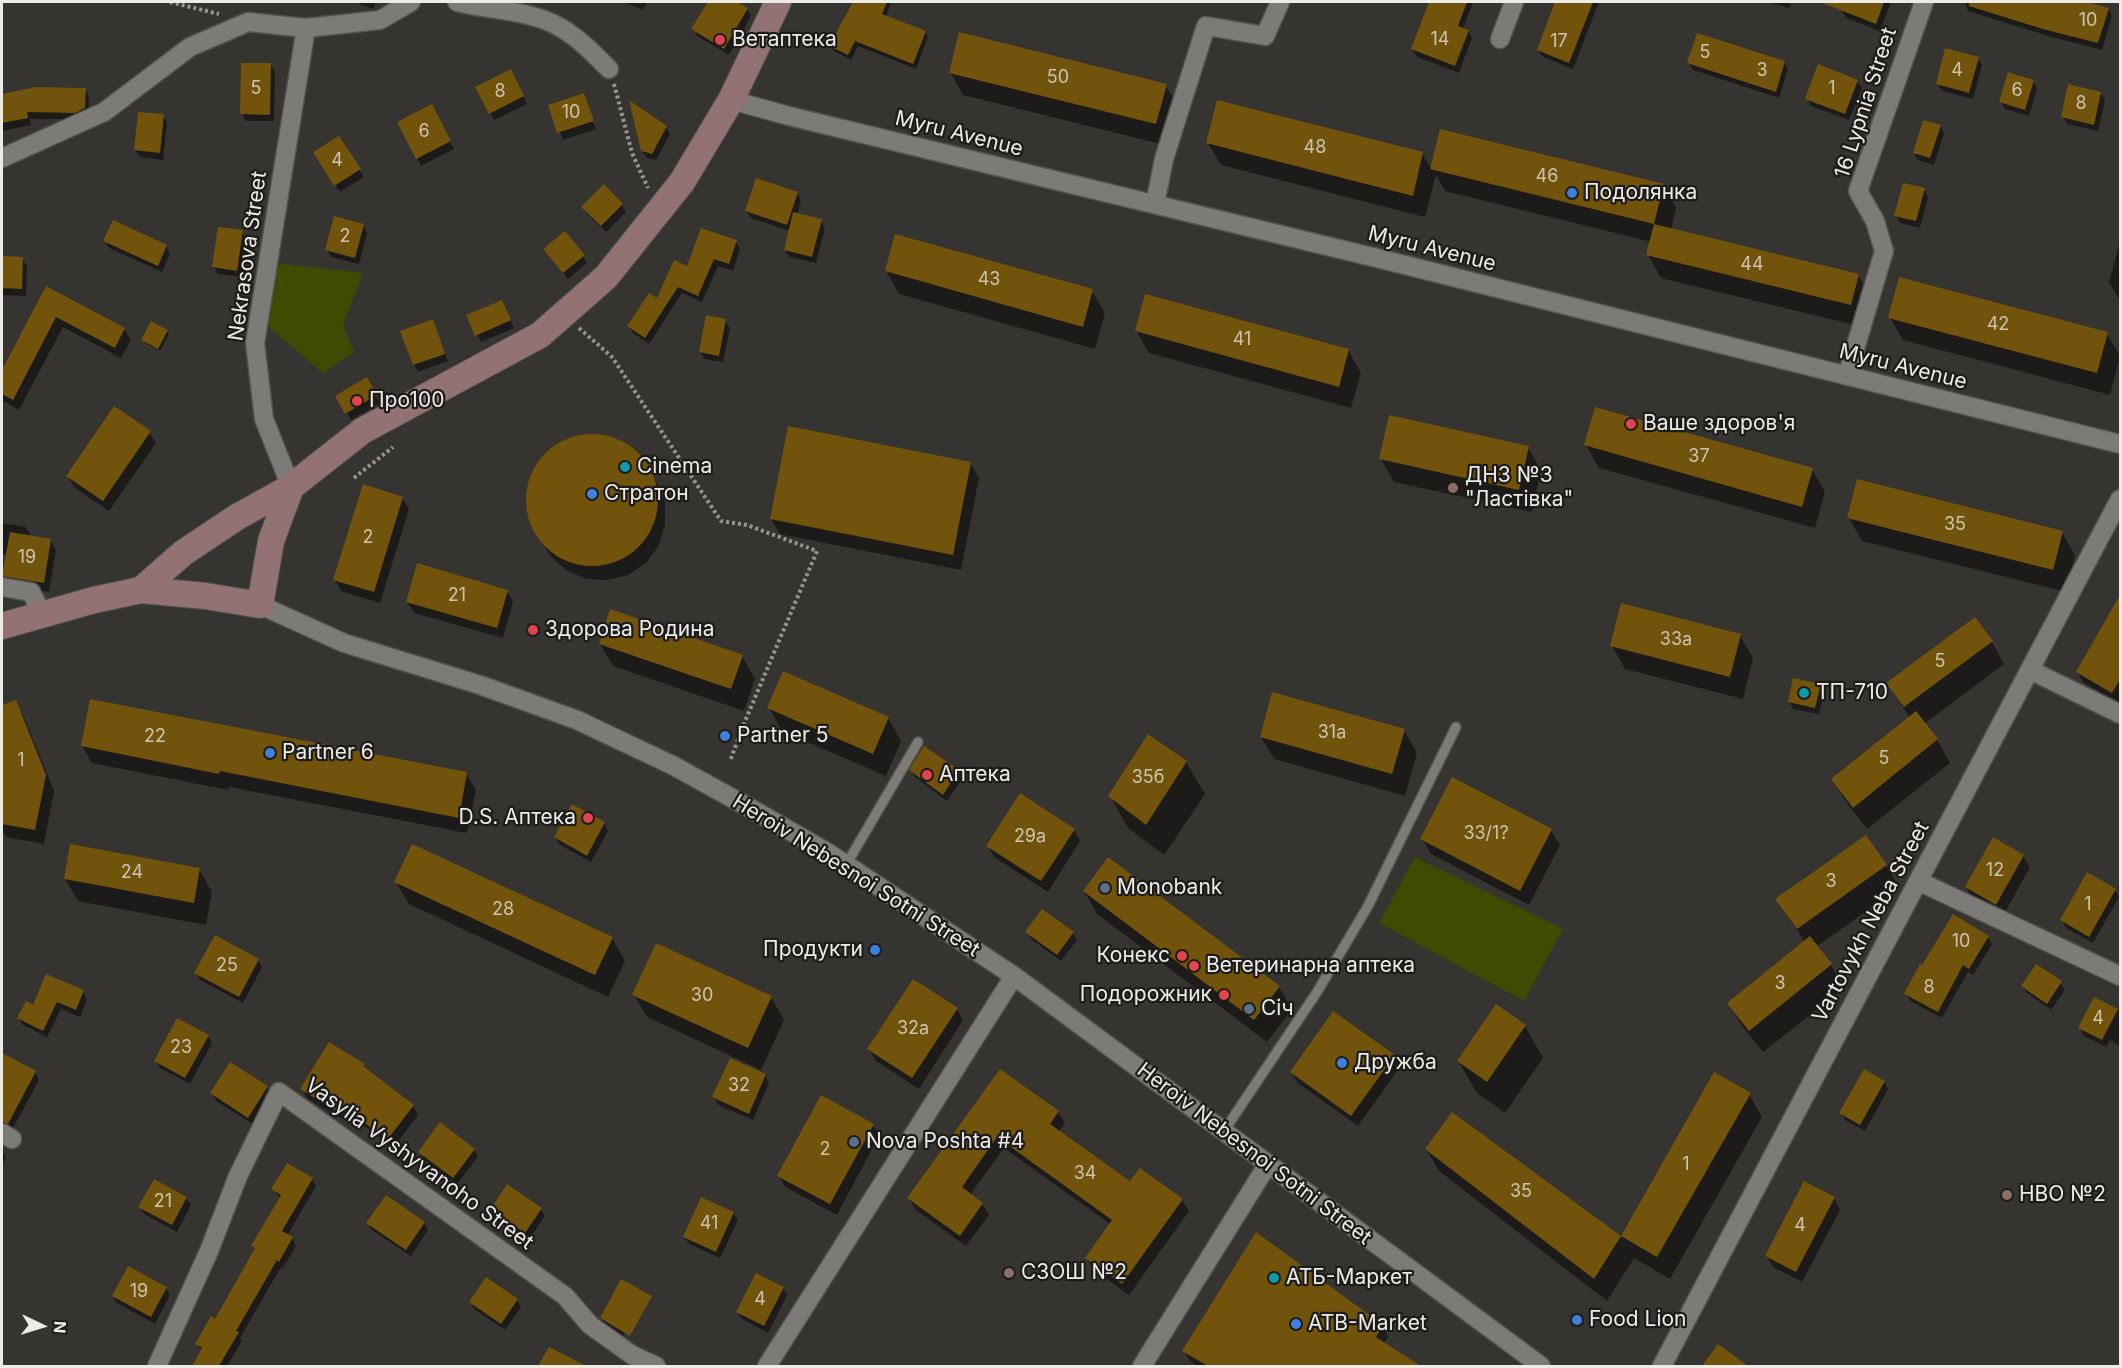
<!DOCTYPE html>
<meta charset="utf-8">
<style>
body{margin:0}
#map{position:relative;width:2122px;height:1368px;overflow:hidden;background:#363430;font-family:Inter,sans-serif}
canvas{display:block}
.frame{position:absolute;inset:0;border:3px solid #ecebe8;pointer-events:none}
.north{position:absolute;left:12px;top:1296px;width:60px;height:60px;-webkit-text-stroke:4px #1d1c1a;paint-order:stroke;rotate:94deg;font-size:16px;font-weight:700;line-height:24px;text-align:center;color:#ecebe8}
.north::after{content:'';display:block;margin:auto;width:21px;height:27px;background:#ecebe8;clip-path:polygon(50% 0,100% 100%,50% 72%,0 100%)}
</style>
<div id="map">
<canvas width="2122" height="1368"></canvas>
<div class="frame"></div>
<div class="north">N</div>
</div>
<script>
const ctx = document.querySelector('canvas').getContext('2d');
ctx.lineJoin = 'round';
function paint(path, color) { ctx.fillStyle = color; ctx.fill(path, 'evenodd'); }
function trace(path, color, width, dash) { ctx.strokeStyle = color; ctx.lineWidth = width; ctx.lineCap = dash ? 'butt' : 'round'; ctx.setLineDash(dash || []); ctx.stroke(path); }
function label(font, color, halo, rows, align = 'center') {
  ctx.font = font + ' Inter,sans-serif'; ctx.lineWidth = 4.5; ctx.setLineDash([]); ctx.textBaseline = 'middle'; ctx.strokeStyle = halo; ctx.fillStyle = color; for (const [text, x, y, turn = 0] of rows) {
    ctx.save(); ctx.translate(x, y); ctx.rotate((+turn || 0) * Math.PI / 180); ctx.textAlign = isNaN(turn) ? turn : align; if (halo) ctx.strokeText(text, 0, 0); ctx.fillText(text, 0, 0); ctx.restore();
  }
}
paint(new Path2D(`
 M275 263 363 273 343 325 354 352 323 373 264 323Z
 M1415 857 1563 929 1524 1001 1379 923Z`), '#3d4c00');
paint(new Path2D(`
 M355 2H376L373 9Z
 M623 2H647L643 10Z
 M710 2H741L739 5 747 9 751 16 729 55 697 36 693 29Z
 M860 2H891L886 17 925 32 928 37 916 69 858 46 851 60 834 51 831 46 853 20Z
 M1431 2H1473L1463 29 1468 31 1472 38 1459 73 1417 57 1412 49Z
 M1560 2H1599L1573 69 1543 57 1538 50Z
 M1768 2H1791L1789 8Z
 M1846 2H1891L1880 31 1846 18 1842 11Z
 M1965 2H2082L2108 9 2112 16 2102 50 2048 36 1968 11Z
 M1978 58 1982 65 1973 99 1942 91 1938 84Z
 M1784 62 1788 69 1779 98 1693 70 1689 63Z
 M271 65 275 72 274 121H246L242 113Z
 M950 72 1166 86 1179 108 1169 146 963 95Z
 M514 78 527 104 494 120 490 113Z
 M1857 81 1862 88 1849 120 1811 106 1807 98Z
 M2033 81 2037 88 2029 116 2005 109 2001 102Z
 M36 88 85 89 89 96 88 115 80 119H30L31 125 2 131V96Z
 M2100 93 2105 100 2098 131 2067 124 2063 117Z
 M583 94 596 129 563 140 550 106Z
 M435 113 454 149 421 166 399 123Z
 M163 116 167 123 163 160 140 157 135 150Z
 M1940 126 1944 133 1934 165 1918 160 1914 153Z
 M666 127 670 134 656 160 647 158 642 151Z
 M1441 131 1663 185 1676 208 1671 230 1858 275 1871 298 1863 327 1661 278 1648 255 1651 242 1445 191 1436 175 1425 217 1221 165 1208 143 1422 154 1432 169Z
 M339 138 364 177 340 192 319 160Z
 M1924 190 1928 197 1920 228 1900 223 1896 215Z
 M797 193 801 200 797 215 821 221 825 228 816 263 789 257 785 249 790 231 751 218 746 211Z
 M622 205 626 212 606 232 587 214 583 207Z
 M363 225 367 233 359 264 331 257 327 250Z
 M242 232 246 239 241 277 218 274 214 267Z
 M105 241 166 246 170 254 162 272 109 248Z
 M2120 241V301L2109 282Z
 M736 242 740 249 733 271 718 266 702 302 682 293 649 344 633 333 629 326 657 300 688 268Z
 M545 250 583 256 587 263 568 279Z
 M2 258 22 259 27 266 26 296 2 295Z
 M886 271 1092 291 1105 313 1095 349 899 294Z
 M47 288 124 329 131 340 121 358 63 327 19 410 2 400V373Z
 M505 309 514 328 481 342 468 316Z
 M1890 318 2107 334 2120 356 2110 395 1903 340Z
 M725 320 730 328 723 362 704 359 700 352Z
 M432 321 448 361 418 372 414 364Z
 M167 331 169 334 160 351 145 343 143 340Z
 M1136 331 1348 350 1361 373 1351 408 1149 353Z
 M366 379 380 403 351 420 337 396Z
 M149 432 156 443 109 511 74 487 68 476Z
 M596 435 616 439 634 450 648 467 657 483 665 503V525L659 545 646 563 628 575 607 580 586 579 566 570 550 556 531 521 527 501 530 479 540 461 555 446 575 437Z
 M1586 445 1812 469 1825 492 1815 528 1599 468Z
 M1528 447 1541 470 1532 512 1394 482 1381 459Z
 M970 463 979 478 961 570 780 534 771 519Z
 M402 498 409 509 380 603 341 591 335 580Z
 M1849 518 2062 532 2075 555 2066 592 1862 541Z
 M2 523 26 527 31 537 50 540 56 550 49 592 10 586 4 576 7 555 2 554Z
 M507 591 513 602 503 638 414 613 407 602Z
 M2120 596V700L2119 703 2084 683 2077 672Z
 M1740 636 1753 658 1743 699 1625 669 1612 646Z
 M1992 642 2004 664 1924 724 1937 740 1950 763 1867 829 1846 802 1833 780 1910 718 1888 684Z
 M600 644 742 656 755 679 744 711 613 666Z
 M1820 685 1824 692 1819 714 1793 709 1789 701Z
 M15 702 24 717 54 791 44 844 6 837 2 829V707Z
 M769 708 888 718 901 741 886 776 782 731Z
 M1404 730 1417 753 1405 796 1274 759 1261 737Z
 M82 746 466 773 476 790 467 833 229 787 228 790 92 763Z
 M1186 762 1205 794 1164 855 1128 828 1110 796Z
 M911 770 957 771 962 779 947 801 915 777Z
 M604 823 608 831 591 862 560 845 555 837Z
 M1074 830 1080 841 1048 892 994 857 988 846Z
 M1551 830 1560 845 1529 905 1431 854 1422 839Z
 M2023 856 2030 867 2003 916 1973 899 1966 887Z
 M1886 865 1899 888 1816 947 1831 965 1844 988 1763 1052 1742 1026 1729 1003 1805 942 1777 900Z
 M199 869 212 892 206 925 78 901 65 879Z
 M396 882 612 938 625 961 608 997 409 904Z
 M2115 890 2119 897 2093 943 2066 928 2062 920Z
 M1084 891 1279 987 1292 1009 1267 1042 1097 914Z
 M1027 932 1073 933 1077 940 1061 961 1031 939Z
 M1988 937 1992 944 1973 975 1968 972 1942 1018 1910 1001 1906 994Z
 M258 960 262 967 243 1003 200 980 196 973Z
 M2060 983 2065 990 2051 1010 2027 993 2023 986Z
 M83 992 87 999 80 1017 61 1009 47 1037 23 1025 19 1018 34 1007Z
 M634 995 771 997 784 1020 761 1070 647 1017Z
 M2095 999 2120 1012V1046L2110 1040 2106 1047 2084 1036 2080 1028Z
 M957 1009 963 1020 919 1089 876 1061 869 1049Z
 M1525 1026 1543 1058 1505 1113 1477 1093 1458 1061Z
 M208 1036 212 1043 190 1084 160 1068 156 1061Z
 M2 1054 35 1072 39 1080 12 1130H2Z
 M1394 1056 1400 1067 1358 1126 1298 1083 1291 1072Z
 M230 1064 267 1087 272 1094 253 1124 216 1101 212 1093Z
 M363 1065 367 1071 413 1106 418 1115 393 1148 346 1112 342 1119 308 1099 302 1089Z
 M1000 1071 1058 1112 1065 1123 1059 1131 1131 1183 1182 1200 1189 1211 1129 1295 1093 1269 1087 1258 1110 1224 1004 1148 970 1195 982 1204 989 1215 966 1246 916 1210 909 1199Z
 M1715 1074 1749 1094 1762 1117 1670 1279 1634 1258 1607 1301 1439 1171 1426 1149 1452 1114 1621 1238Z
 M765 1075 769 1083 753 1120 718 1105 714 1097Z
 M1884 1082 1888 1089 1865 1131 1845 1120 1841 1113Z
 M873 1125 879 1136 837 1215 785 1187 779 1176Z
 M2 1150 6 1157 2 1166Z
 M474 1150 478 1157 457 1184 424 1159 420 1152Z
 M312 1179 316 1186 287 1236 292 1238 296 1246 283 1268 281 1267 240 1338 242 1341 227 1366H193L202 1351 196 1344 215 1321 256 1251 253 1246 280 1198 273 1189Z
 M386 1197 424 1223 428 1230 411 1256 372 1230 368 1223Z
 M186 1198 191 1205 177 1232 144 1214 140 1207Z
 M1834 1198 1840 1210 1802 1282 1773 1267 1766 1255Z
 M541 1209 545 1216 529 1239 496 1217 492 1210Z
 M733 1213 738 1220 720 1258 689 1244 684 1237Z
 M166 1288 170 1295 155 1324 117 1303 113 1296Z
 M783 1288 787 1295 768 1333 742 1319 738 1312Z
 M643 1298 623 1336 605 1325 601 1318Z
 M517 1300 521 1307 505 1330 474 1309 470 1302Z
 M1382 1326 1388 1337 1384 1344 1418 1366H1198L1190 1361 1184 1351Z
 M1718 1347 1745 1366H1703Z
 M550 1349 583 1366H540Z`), '#0007');
paint(new Path2D(`
 M708 2H737L748 8 724 49 691 29Z
 M853 2H887L882 14 926 31 913 64 855 41 848 55 829 46Z
 M1429 2H1467L1458 26 1469 30 1455 66 1411 49Z
 M1555 2H1593L1569 63 1537 50Z
 M1820 2H1884L1876 24Z
 M1969 2H2087L2109 8 2098 43 2043 29 1969 6Z
 M959 32 1167 84 1156 124 949 73Z
 M1697 33 1785 61 1776 92 1687 63Z
 M1945 48 1979 57 1969 93 1936 84Z
 M241 63H271L270 115 240 114Z
 M1818 64 1858 80 1845 114 1805 99Z
 M511 69 524 96 489 114 475 87Z
 M2008 72 2034 80 2025 110 1999 102Z
 M2068 84 2101 92 2094 125 2061 117Z
 M36 87 86 88 85 108 75 113 27 112 28 118 2 123V94Z
 M584 93 594 121 557 133 548 105Z
 M629 100 667 126 652 154 641 151Z
 M1217 100 1423 152 1413 196 1206 143Z
 M432 104 451 141 416 159 397 122Z
 M138 112 164 114 160 153 134 150Z
 M1923 120 1941 125 1930 158 1913 153Z
 M1440 129 1664 184 1654 224 1430 169Z
 M339 136 361 169 334 186 313 152Z
 M756 178 798 192 787 225 745 211Z
 M1903 183 1925 188 1916 221 1894 216Z
 M604 184 623 204 601 226 581 207Z
 M793 212 822 219 812 257 784 250Z
 M334 216 364 224 355 258 325 250Z
 M113 220 167 245 158 266 103 241Z
 M1654 224 1859 274 1851 305 1646 255Z
 M218 227 243 230 237 271 212 267Z
 M701 228 737 240 729 264 714 259 698 296 678 287 645 338 627 326 649 293 657 298 674 260 687 266Z
 M565 231 585 255 563 273 543 249Z
 M895 234 1093 289 1083 327 885 271Z
 M2 256 23 257 22 289 2 288Z
 M1899 277 2108 332 2097 373 1888 318Z
 M46 286 125 328 115 348 56 317 13 400 2 394V370Z
 M1145 294 1349 349 1339 387 1135 331Z
 M502 300 511 320 475 336 466 315Z
 M706 315 726 319 719 356 699 352Z
 M433 319 445 354 413 365 400 331Z
 M151 321 168 330 158 349 141 340Z
 M367 377 377 395 345 414 335 396Z
 M114 406 151 431 103 501 66 476Z
 M1595 407 1813 468 1802 507 1584 445Z
 M1389 415 1529 446 1519 490 1379 459Z
 M788 426 971 462 953 555 770 519Z
 M526 500a66 66 0 1 1 132 0a66 66 0 1 1-132 0Z
 M1857 479 2063 531 2053 570 1847 518Z
 M363 484 403 497 374 592 333 580Z
 M10 532 51 539 44 583 2 576Z
 M417 563 508 590 497 628 406 602Z
 M2121 593V678L2112 693 2076 672Z
 M1621 603 1741 634 1730 677 1610 646Z
 M610 609 743 655 731 689 599 644Z
 M1975 617 1993 641 1904 707 1886 683Z
 M783 671 889 717 873 754 767 708Z
 M1793 678 1821 684 1815 708 1788 702Z
 M1272 692 1405 729 1392 774 1260 737Z
 M90 699 467 772 459 818 220 771 219 774 81 746Z
 M16 700 46 775 35 830 2 824V705Z
 M1916 711 1938 739 1853 808 1831 779Z
 M1148 734 1187 761 1146 825 1108 796Z
 M924 746 959 770 943 795 909 770Z
 M1452 777 1552 829 1520 891 1420 839Z
 M1020 793 1075 829 1041 881 986 846Z
 M572 804 605 822 587 856 554 837Z
 M1866 835 1887 865 1797 929 1775 899Z
 M1993 837 2024 855 1996 905 1965 887Z
 M70 844 200 868 194 903 64 879Z
 M412 844 613 937 595 975 394 882Z
 M1108 857 1280 986 1254 1020 1083 891Z
 M2087 872 2116 889 2089 937 2060 920Z
 M1042 909 1074 932 1057 955 1025 932Z
 M1953 914 1989 936 1969 969 1963 965 1938 1012 1904 994 1920 964 1922 965Z
 M215 935 259 959 239 997 194 973Z
 M1810 936 1832 964 1749 1031 1727 1003Z
 M656 943 772 996 748 1048 632 995Z
 M2036 964 2062 981 2047 1004 2021 986Z
 M46 974 84 990 76 1010 57 1002 43 1031 17 1018 26 1001 33 1005Z
 M913 979 958 1008 912 1078 867 1049Z
 M2094 997 2118 1009 2102 1040 2078 1028Z
 M1496 1004 1526 1025 1487 1082 1457 1061Z
 M1333 1011 1395 1055 1351 1116 1290 1072Z
 M177 1018 209 1035 185 1078 154 1061Z
 M329 1042 365 1064 363 1066 414 1105 387 1140 340 1104 336 1111 300 1089Z
 M2 1053 36 1071 8 1124 2 1122Z
 M730 1058 766 1074 749 1114 712 1097Z
 M230 1062 268 1086 248 1118 210 1093Z
 M1000 1069 1059 1111 1050 1124 1130 1181 1140 1168 1183 1199 1122 1284 1085 1258 1112 1220 997 1137 962 1187 983 1203 960 1236 907 1198Z
 M1864 1069 1885 1081 1860 1125 1839 1113Z
 M1714 1072 1751 1093 1657 1257 1621 1236Z
 M821 1095 874 1124 830 1204 777 1176Z
 M1452 1112 1621 1236 1594 1279 1425 1149Z
 M440 1122 475 1149 453 1178 418 1152Z
 M287 1163 313 1178 282 1231 293 1237 279 1262 277 1260 236 1331 239 1332 219 1366H192L202 1348 195 1344 211 1316 215 1319 255 1248 251 1246 281 1195 271 1189Z
 M154 1179 187 1197 172 1225 138 1207Z
 M1804 1181 1835 1197 1796 1272 1765 1256Z
 M507 1184 542 1208 525 1233 490 1210Z
 M386 1195 425 1222 406 1250 366 1223Z
 M701 1197 734 1212 716 1252 683 1237Z
 M1256 1232 1383 1325 1376 1337 1421 1366H1208L1182 1351Z
 M128 1266 167 1287 151 1317 112 1296Z
 M756 1273 784 1287 764 1326 736 1312Z
 M486 1277 518 1299 501 1324 469 1302Z
 M621 1279 652 1296 630 1336 600 1318Z
 M1718 1344 1748 1366H1702Z
 M549 1347 586 1366H538Z`), '#71530c');
const service = new Path2D(`
 M846 865 918 742
 M1224 1131 1317 992 1368 906 1456 727`);
const minor = new Path2D(`
 M457 2C488 10 525 10 554 24 576 35 592 52 609 69
 M1500 39 1514 2
 M731 100 789 116 1385 260 2120 444
 M2 158 104 112 190 47 248 22 306 28 380 20 411 2
 M1155 204 1164 159 1206 26 1265 36 1280 2
 M1847 376 1884 251 1875 221 1858 191 1924 2
 M291 487 264 419 255 343 306 28
 M2 587 31 592 42 614
 M260 605 344 643 480 685 577 720 674 766 750 808 827 852 1014 976 1541 1366
 M2030 670 2120 714
 M1918 881 2120 976
 M2 1133 12 1139
 M157 1366 209 1251 238 1176 279 1092 565 1296 590 1325 632 1355 656 1366
 M767 1366 1014 976
 M1142 1366 1268 1164
 M1662 1366 2120 499`);
const secondary = new Path2D(`
 M141 590 183 553 237 517 291 487 362 431 540 335 606 277 682 182 731 100 778 2
 M2 626 94 600 141 590 206 596 260 605 271 541 291 487`);
trace(service, '#53524e', 12);
trace(minor, '#53524e', 21);
trace(secondary, '#53524e', 28);
trace(new Path2D(`
 M170 2 219 14
 M614 84 632 153 648 188
 M579 328 612 357 721 521 747 525 817 551 743 726 730 761
 M354 478 393 447`), '#969592', 4, [3, 3]);
trace(service, '#7d7b77', 9);
trace(minor, '#7d7b77', 18);
trace(secondary, '#927273', 26);
for (const [x, y, r, color] of [
 [720,40,6,"#e0444e"],
 [1572,193,6,"#3f7fe0"],
 [357,401,6,"#e0444e"],
 [1631,424,6,"#e0444e"],
 [625,467,6,"#0f9aa8"],
 [1453,488,6,"#8d6e63"],
 [592,494,6,"#3f7fe0"],
 [533,630,6,"#e0444e"],
 [1804,693,6,"#0f9aa8"],
 [725,736,6,"#3f7fe0"],
 [270,753,6,"#3f7fe0"],
 [927,775,6,"#e0444e"],
 [588,818,6,"#e0444e"],
 [1105,888,6,"#5c6f8a"],
 [875,950,6,"#3f7fe0"],
 [1182,956,6,"#e0444e"],
 [1194,966,6,"#e0444e"],
 [1224,995,6,"#e0444e"],
 [1249,1009,6,"#5c6f8a"],
 [1342,1063,6,"#3f7fe0"],
 [854,1142,6,"#5c6f8a"],
 [2007,1195,6,"#8d6e63"],
 [1009,1273,6,"#8d6e63"],
 [1274,1278,6,"#0f9aa8"],
 [1577,1320,6,"#3f7fe0"],
 [1296,1324,6,"#3f7fe0"]
]) { const dot = new Path2D(); dot.arc(x, y, r, 0, 2 * Math.PI); ctx.fillStyle = color; ctx.fill(dot); trace(dot, '#1d1c1a', 2); }
label('18px', '#cdc5b1', null, [
 ["10",2088,21],
 ["14",1440,40],
 ["17",1559,42],
 ["5",1705,53],
 ["3",1762,71],
 ["4",1957,71],
 ["50",1058,78],
 ["5",256,89],
 ["1",1832,89],
 ["6",2017,91],
 ["8",500,92],
 ["8",2081,104],
 ["10",571,113],
 ["6",424,132],
 ["48",1315,148],
 ["4",337,161],
 ["46",1547,177],
 ["2",345,237],
 ["44",1752,265],
 ["43",989,280],
 ["42",1998,325],
 ["41",1242,340],
 ["37",1699,457],
 ["35",1955,525],
 ["2",368,538],
 ["19",27,558],
 ["21",457,596],
 ["33а",1676,640],
 ["5",1940,662],
 ["31а",1332,733],
 ["22",155,737],
 ["5",1884,759],
 ["1",21,761],
 ["35б",1148,778],
 ["33/1?",1486,834],
 ["29а",1030,837],
 ["12",1995,871],
 ["24",132,873],
 ["3",1831,882],
 ["1",2088,905],
 ["28",503,910],
 ["10",1961,942],
 ["25",227,966],
 ["3",1780,984],
 ["8",1929,988],
 ["30",702,996],
 ["4",2098,1019],
 ["32а",913,1029],
 ["23",181,1048],
 ["32",739,1086],
 ["2",825,1150],
 ["1",1686,1165],
 ["34",1085,1174],
 ["35",1521,1192],
 ["21",163,1202],
 ["41",709,1224],
 ["4",1800,1226],
 ["19",139,1292],
 ["4",760,1300]
]);
label('21px', '#ecebe8', '#1d1c1a', [
 ["Ветаптека",732,40],
 ["Подолянка",1584,193],
 ["Про100",369,401],
 ["Ваше здоров'я",1643,424],
 ["Cinema",637,467],
 ["ДНЗ №3",1465,476],
 ["\"Ластівка\"",1465,500],
 ["Стратон",604,494],
 ["Здорова Родина",545,630],
 ["ТП-710",1816,693],
 ["Partner 5",737,736],
 ["Partner 6",282,753],
 ["Аптека",939,775],
 ["D.S. Аптека",576,818,"right"],
 ["Monobank",1117,888],
 ["Продукти",863,950,"right"],
 ["Конекс",1170,956,"right"],
 ["Ветеринарна аптека",1206,966],
 ["Подорожник",1212,995,"right"],
 ["Січ",1261,1009],
 ["Дружба",1354,1063],
 ["Nova Poshta #4",866,1142],
 ["НВО №2",2019,1195],
 ["СЗОШ №2",1021,1273],
 ["АТБ-Маркет",1286,1278],
 ["Food Lion",1589,1320],
 ["ATB-Market",1308,1324]
], 'left');
label('21px', '#ecebe8', '#1d1c1a', [
 ["16 Lypnia Street",1866,103,-72],
 ["Myru Avenue",959,134,14],
 ["Myru Avenue",1432,249,14],
 ["Nekrasova Street",248,256,-82],
 ["Myru Avenue",1903,367,14],
 ["Heroiv Nebesnoi Sotni Street",856,876,32],
 ["Vartovykh Neba Street",1871,922,-62],
 ["Heroiv Nebesnoi Sotni Street",1254,1154,37],
 ["Vasylia Vyshyvanoho Street",419,1164,36]
]);
</script>
